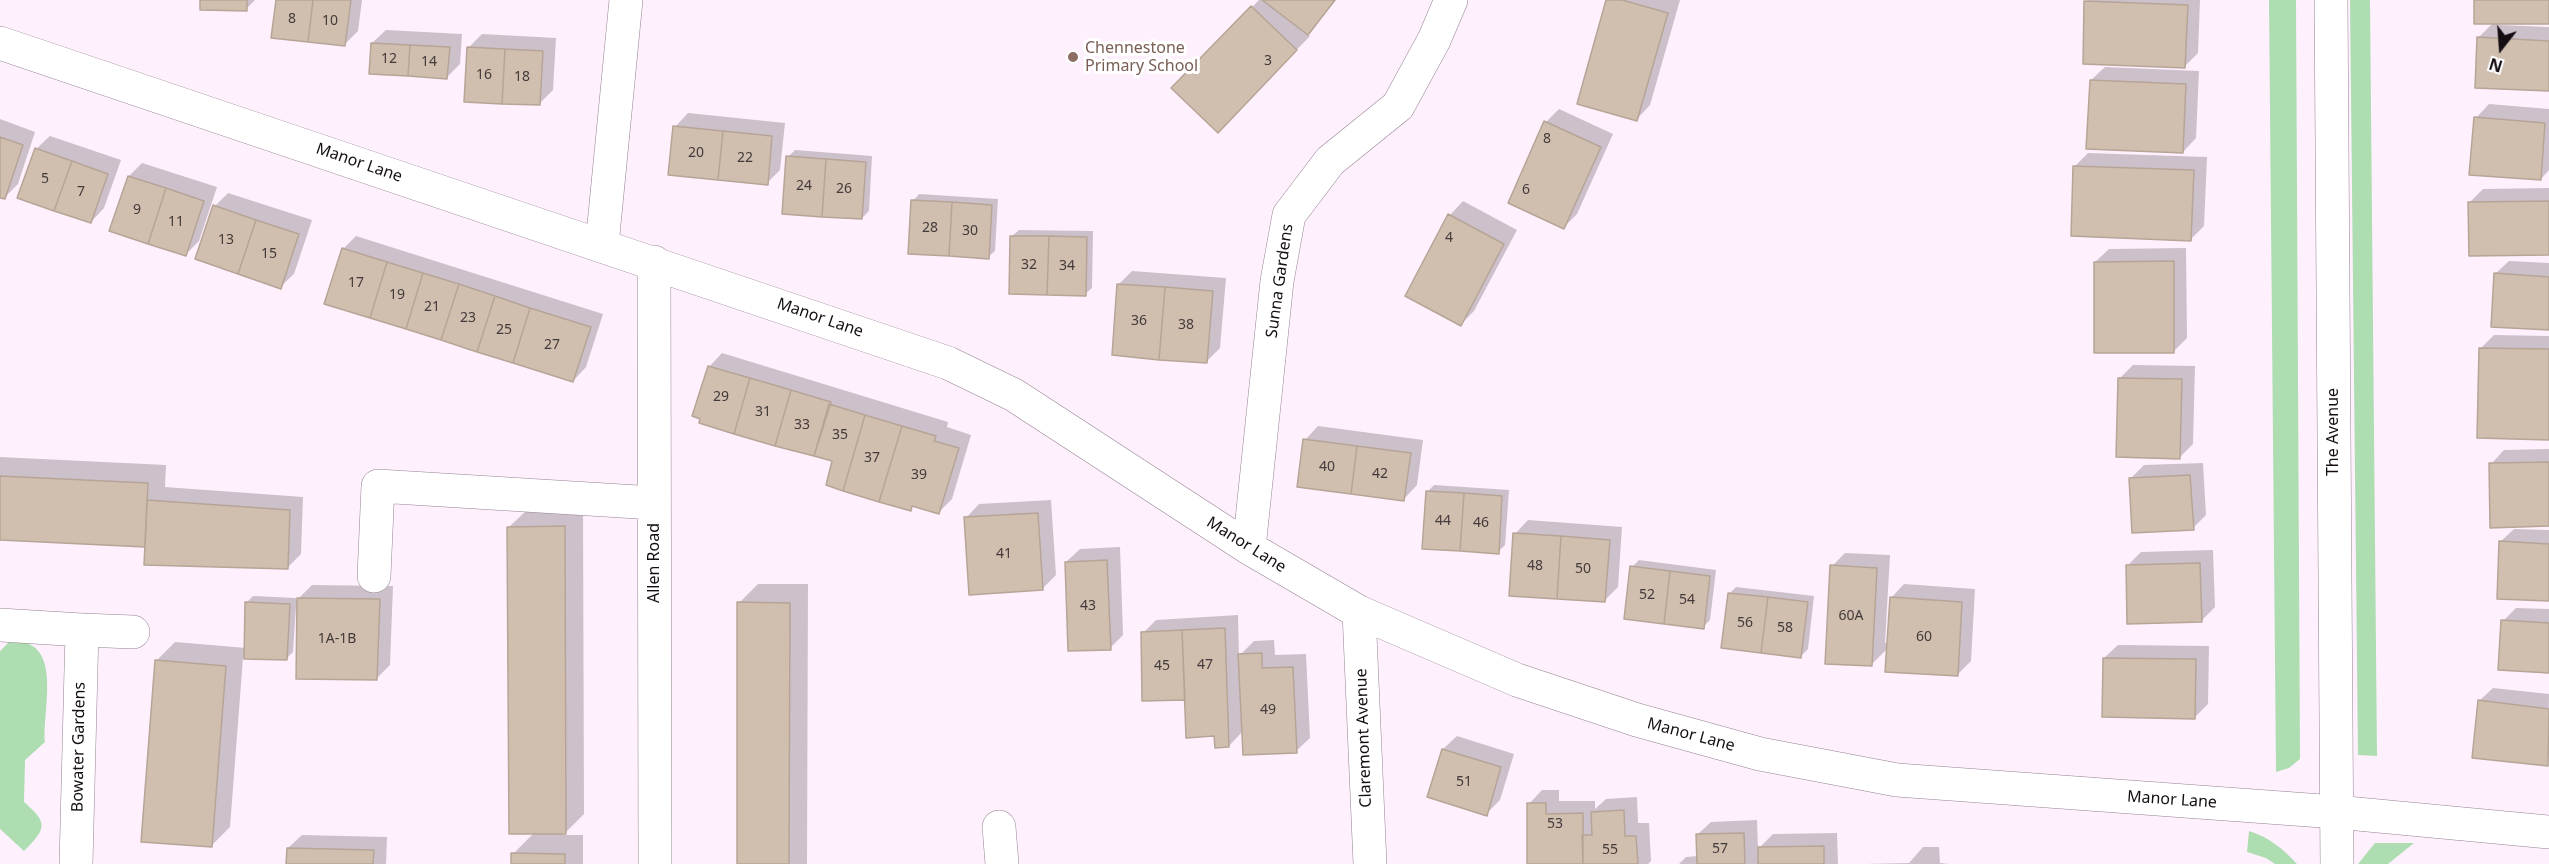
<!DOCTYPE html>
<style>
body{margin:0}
#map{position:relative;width:2549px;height:864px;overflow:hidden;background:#fff0fe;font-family:"Noto Sans",sans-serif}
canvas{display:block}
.north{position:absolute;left:2471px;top:18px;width:60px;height:60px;-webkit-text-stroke:4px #fff;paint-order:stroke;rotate:197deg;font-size:16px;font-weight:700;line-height:24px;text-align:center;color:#140e13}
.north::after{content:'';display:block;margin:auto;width:21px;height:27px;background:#140e13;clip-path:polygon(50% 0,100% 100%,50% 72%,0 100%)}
</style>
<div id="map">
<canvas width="2549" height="864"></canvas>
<div class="north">N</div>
</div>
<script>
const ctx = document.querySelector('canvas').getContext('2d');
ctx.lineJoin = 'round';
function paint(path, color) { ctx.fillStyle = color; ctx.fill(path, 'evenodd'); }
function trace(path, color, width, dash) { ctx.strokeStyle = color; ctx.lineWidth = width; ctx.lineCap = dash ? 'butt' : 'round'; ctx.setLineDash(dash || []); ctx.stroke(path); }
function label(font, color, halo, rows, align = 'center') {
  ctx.font = font + ' "Noto Sans",sans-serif'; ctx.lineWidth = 6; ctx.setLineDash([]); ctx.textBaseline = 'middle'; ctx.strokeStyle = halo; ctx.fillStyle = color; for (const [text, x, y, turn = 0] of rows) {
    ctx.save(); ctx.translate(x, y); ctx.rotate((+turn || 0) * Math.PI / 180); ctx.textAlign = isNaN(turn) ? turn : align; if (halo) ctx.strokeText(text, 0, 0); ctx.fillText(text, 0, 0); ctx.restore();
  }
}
paint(new Path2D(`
 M2269 0H2296L2300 759 2289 768 2276 772Z
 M2350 0H2370L2377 756 2358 755Z
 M10 641C65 638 42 709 45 742L25 760 24 802C48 823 47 828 24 851L0 829V651Z
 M2249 831C2270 838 2282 848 2297 864H2275L2266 858 2247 852Z
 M2375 843H2414L2388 864H2358Z`), '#adddb1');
paint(new Path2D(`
 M201 0H255L246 9Z
 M277 0H362L358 31 345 44Z
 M1259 0H1336L1307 34 1310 36 1218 131 1173 88Z
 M1608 0H1680L1650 105 1637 119Z
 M2088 0H2200L2198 53 2185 66 2086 2Z
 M2476 0H2549V22H2499V25L2549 27V89L2478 38 2494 22Z
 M386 30 462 34 460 64 447 77 372 43Z
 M482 34 556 38 553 90 539 104 468 48Z
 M2105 67 2199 71 2196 138 2183 152 2091 80Z
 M2489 104 2549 109V170L2541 179 2476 118Z
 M1559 109 1613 134 1577 214 1564 227 1546 122Z
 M688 113 785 123 780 170 767 183 675 127Z
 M0 119 35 132 18 184 4 198 0 196Z
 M50 136 121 160 104 208 91 222 36 149Z
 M795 150 872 156 869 211 862 218 788 157Z
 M2088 153 2207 157 2204 226 2191 239 2075 166Z
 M142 163 217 187 199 241 185 255 129 176Z
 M2549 188V254L2470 202 2483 189Z
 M228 193 312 220 294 274 280 287 215 206Z
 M919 194 998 199 995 251 988 257 913 201Z
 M1463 201 1517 230 1474 311 1461 324 1407 295 1450 215Z
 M1019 230 1093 231 1092 288 1085 294 1012 236Z
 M356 236 603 314 586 367 573 381 343 249Z
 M2186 248 2187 338 2174 351 2095 262 2109 249Z
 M2509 261 2549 263V328L2495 274Z
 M1132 271 1226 278 1220 348 1207 361 1119 284Z
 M2494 335 2549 336V438L2480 349Z
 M722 353 948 422 947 427 971 435 952 499 939 512 915 505 910 509 834 460 709 367Z
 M2133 365 2195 366 2193 444 2179 458 2119 379Z
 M1318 426 1423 440 1417 485 1404 499 1305 440Z
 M2549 449V525L2491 464 2504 450Z
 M0 457 166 465 165 487 303 497 301 554 287 568 147 543 0 539Z
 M2203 463 2206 515 2193 528 2130 479 2144 465Z
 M1434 485 1509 490 1505 545 1498 552 1427 492Z
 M1051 500 1056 575 1042 589 966 518 979 504Z
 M583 508 584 814 563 835H583V864H512L513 854 534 833 509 527 528 509Z
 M1528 520 1622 527 1618 587 1604 601 1515 534Z
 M2514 529 2549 530V600L2500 542Z
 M1120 547 1123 635 1110 648 1066 562 1080 549Z
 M2213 550 2215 607 2202 620 2127 566 2141 552Z
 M1845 553 1890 555 1885 643H1888L1891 598 1904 584 1975 589 1971 661 1957 675 1888 648 1871 665 1832 566Z
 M1639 560 1716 570 1710 620 1703 627 1632 567Z
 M758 584H808L807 864H738L739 603Z
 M312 585 393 586 390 665 377 678 298 607H296L293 652 286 659 243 658 230 827 211 846 156 661 175 642 246 648 247 602 253 596 296 598V601Z
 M1736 587 1814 596 1808 649 1801 656 1729 594Z
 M2516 608 2549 609V671L2503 621Z
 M1238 615 1239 656 1254 641 1274 640 1275 655 1306 654 1310 738 1296 751 1243 731 1229 746 1216 735 1186 698 1143 633 1156 620Z
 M2118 645 2209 646 2208 704 2195 717 2104 658Z
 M2493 688 2549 694 2548 765 2479 701Z
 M1457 736 1514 754 1500 800 1486 814 1443 749Z
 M1542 790H1559V801H1595V809L1606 799 1637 797 1638 823H1649L1651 861 1648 864H1528L1529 804Z
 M1757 820 1758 849 1773 834 1837 833 1838 864H1679L1686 857 1698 856 1697 835 1711 822Z
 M302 835 387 837 386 864H288V848Z
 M1923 847H1939L1940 863 1949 864H1865L1909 863Z`), '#0003');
const building = new Path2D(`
 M200 0H247V11L200 10Z
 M276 0H313L308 42 271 38Z
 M313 0H351L345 46 308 42Z
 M1262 0H1335L1308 35Z
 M1606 0H1622L1668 13 1637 121 1577 104Z
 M2474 0H2549V24H2474Z
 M2084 1 2188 5 2185 68 2083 64Z
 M1251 6 1297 50 1218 133 1171 88Z
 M2477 37 2549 41V91L2475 88Z
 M371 43 410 45 408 76 369 74Z
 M410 45 450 47 447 79 408 76Z
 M467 47 505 49 502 104 464 102Z
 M505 49 543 51 540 105 502 104Z
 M2090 80 2186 84 2183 153 2086 149Z
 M2474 117 2545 123 2541 180 2469 175Z
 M1544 121 1601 147 1564 229 1508 203Z
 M673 126 723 131 718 180 668 175Z
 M723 131 772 136 768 185 718 180Z
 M0 137 23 145 5 199 0 198Z
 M35 148 72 161 54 211 17 198Z
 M786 156 826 159 822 217 782 214Z
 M826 159 866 162 862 219 822 217Z
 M72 161 108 174 91 223 54 211Z
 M2073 166 2194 170 2191 241 2071 236Z
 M128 176 166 188 148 244 109 231Z
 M166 188 204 201 186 256 148 244Z
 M911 200 952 202 949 256 908 254Z
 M2549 201V255L2469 256 2468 202Z
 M952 202 992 205 989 259 949 256Z
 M213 205 256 220 238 274 195 259Z
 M1448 214 1504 244 1461 326 1405 296Z
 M256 220 299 234 281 289 238 274Z
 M1010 236H1049L1047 295 1009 294Z
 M1049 236 1087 237 1086 296 1047 295Z
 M342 248 387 262 370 318 324 304Z
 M2174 261V353H2094V262Z
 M387 262 423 273 406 329 370 318Z
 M423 273 459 284 441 340 406 329Z
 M2494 273 2549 277V330L2491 327Z
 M459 284 495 296 477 352 441 340Z
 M1117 284 1165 287 1159 360 1112 355Z
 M1165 287 1213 291 1207 363 1159 360Z
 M495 296 530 308 513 363 477 352Z
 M530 308 591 327 573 382 513 363Z
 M2479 348 2549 349V440L2477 438Z
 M708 366 750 378 734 434 699 423 700 419 692 416Z
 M750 378 791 390 775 446 734 434Z
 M2118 378 2182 379 2180 459 2116 457Z
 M791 390 831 402 814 456 775 446Z
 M829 404 865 415 843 491 826 485 832 461 814 456Z
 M865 415 902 426 879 502 843 491Z
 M902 426 936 436 934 441 959 448 939 514 912 506 911 511 879 502Z
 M1303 439 1357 446 1351 494 1297 487Z
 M1357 446 1411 453 1404 501 1351 494Z
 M2549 462V526L2490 528 2489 463Z
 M2190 475 2194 530 2132 533 2129 478Z
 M0 476 148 483 145 547 0 540Z
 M1426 491 1464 493 1460 551 1422 549Z
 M1464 493 1502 496 1499 554 1460 551Z
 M147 500 290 510 288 569 144 565Z
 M1038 513 1043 590 969 595 964 517Z
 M565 526 566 834H509L507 527Z
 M1513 533 1561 536 1557 599 1509 596Z
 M1561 536 1610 540 1605 602 1557 599Z
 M2499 541 2549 544V601L2497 599Z
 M1107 560 1111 650 1068 651 1065 562Z
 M2200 563 2202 622 2127 624 2126 565Z
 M1830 565 1877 568 1872 666 1825 664Z
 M1630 566 1670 571 1664 624 1624 619Z
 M1670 571 1710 576 1704 629 1664 624Z
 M1728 593 1768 597 1761 653 1721 648Z
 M1768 597 1808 602 1801 658 1761 653Z
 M1890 597 1962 602 1958 676 1885 672Z
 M297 598 380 599 377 680 296 679Z
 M245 602 290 604 287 660 244 659Z
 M737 602 790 603 789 864H737Z
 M2501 620 2549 623V673L2498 670Z
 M1225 628 1229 747 1215 748 1214 736 1186 738 1182 630Z
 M1182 630 1185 700 1142 701 1141 632Z
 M1262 653V668L1293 667 1297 753 1243 755 1238 654Z
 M2103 658 2196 659 2195 719 2102 717Z
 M155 660 226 666 212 847 141 842Z
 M2478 700 2549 709 2548 766 2472 758Z
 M1442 749 1501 767 1487 816 1427 797Z
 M1527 803H1546V814L1583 813V864H1527Z
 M1624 810 1625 836H1636L1638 864H1583L1582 835H1592L1591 812Z
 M1744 833 1745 864H1697L1696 834Z
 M1824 846V864H1758V847Z
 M287 848 374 850 373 864H286Z
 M511 853 565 854V864H511Z`);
paint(building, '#d0beaf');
trace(building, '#b6a597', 1.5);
const minor = new Path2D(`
 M2331 0 2337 864
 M0 43 948 363 1014 395 1249 548 1359 612 1517 680 1637 720 1760 754 1897 780 2336 812 2549 832
 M602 245 626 0
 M654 262 655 864
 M1249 548 1277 281 1289 215 1330 161 1398 106 1434 40 1451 0
 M374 576 378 486 654 503
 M1359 612 1370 864
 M0 625 82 630 76 864
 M82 630 133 632
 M999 827 1002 864`);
trace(minor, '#938392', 34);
trace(minor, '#fff', 33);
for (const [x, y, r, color] of [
 [1073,57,6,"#8d6e63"]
]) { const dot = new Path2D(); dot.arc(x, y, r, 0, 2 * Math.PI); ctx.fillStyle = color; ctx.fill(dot); trace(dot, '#fff', 2); }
label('14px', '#433a3a', null, [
 ["8",292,19],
 ["10",330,21],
 ["12",389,59],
 ["3",1268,61],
 ["14",429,62],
 ["16",484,75],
 ["18",522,77],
 ["8",1547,139],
 ["20",696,153],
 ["22",745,158],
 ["5",45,179],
 ["24",804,186],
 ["26",844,189],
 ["6",1526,190],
 ["7",81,192],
 ["9",137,210],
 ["11",176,222],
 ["28",930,228],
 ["30",970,231],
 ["4",1449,238],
 ["13",226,240],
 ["15",269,254],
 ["32",1029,265],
 ["34",1067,266],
 ["17",356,283],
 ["19",397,295],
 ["21",432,307],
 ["23",468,318],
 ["36",1139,321],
 ["38",1186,325],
 ["25",504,330],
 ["27",552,345],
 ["29",721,397],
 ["31",763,412],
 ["33",802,425],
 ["35",840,435],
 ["37",872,458],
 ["40",1327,467],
 ["42",1380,474],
 ["39",919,475],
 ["44",1443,521],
 ["46",1481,523],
 ["41",1004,554],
 ["48",1535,566],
 ["50",1583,569],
 ["52",1647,595],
 ["54",1687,600],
 ["43",1088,606],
 ["60A",1851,616],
 ["56",1745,623],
 ["58",1785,628],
 ["60",1924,637],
 ["1A-1B",337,639],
 ["47",1205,665],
 ["45",1162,666],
 ["49",1268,710],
 ["51",1464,782],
 ["53",1555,824],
 ["57",1720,849],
 ["55",1610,850]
]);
label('16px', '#785e54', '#fff', [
 ["Chennestone",1085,48],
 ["Primary School",1085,66]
], 'left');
label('16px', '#140e13', '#fff', [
 ["Manor Lane",359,163,19],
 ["Sunna Gardens",1280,281,-82],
 ["Manor Lane",820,318,19],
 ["The Avenue",2333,432,-90],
 ["Manor Lane",1246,545,32],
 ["Allen Road",654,563,-90],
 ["Manor Lane",1691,735,15],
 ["Claremont Avenue",1364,738,-92],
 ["Bowater Gardens",79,747,-89],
 ["Manor Lane",2172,800,4]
]);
</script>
